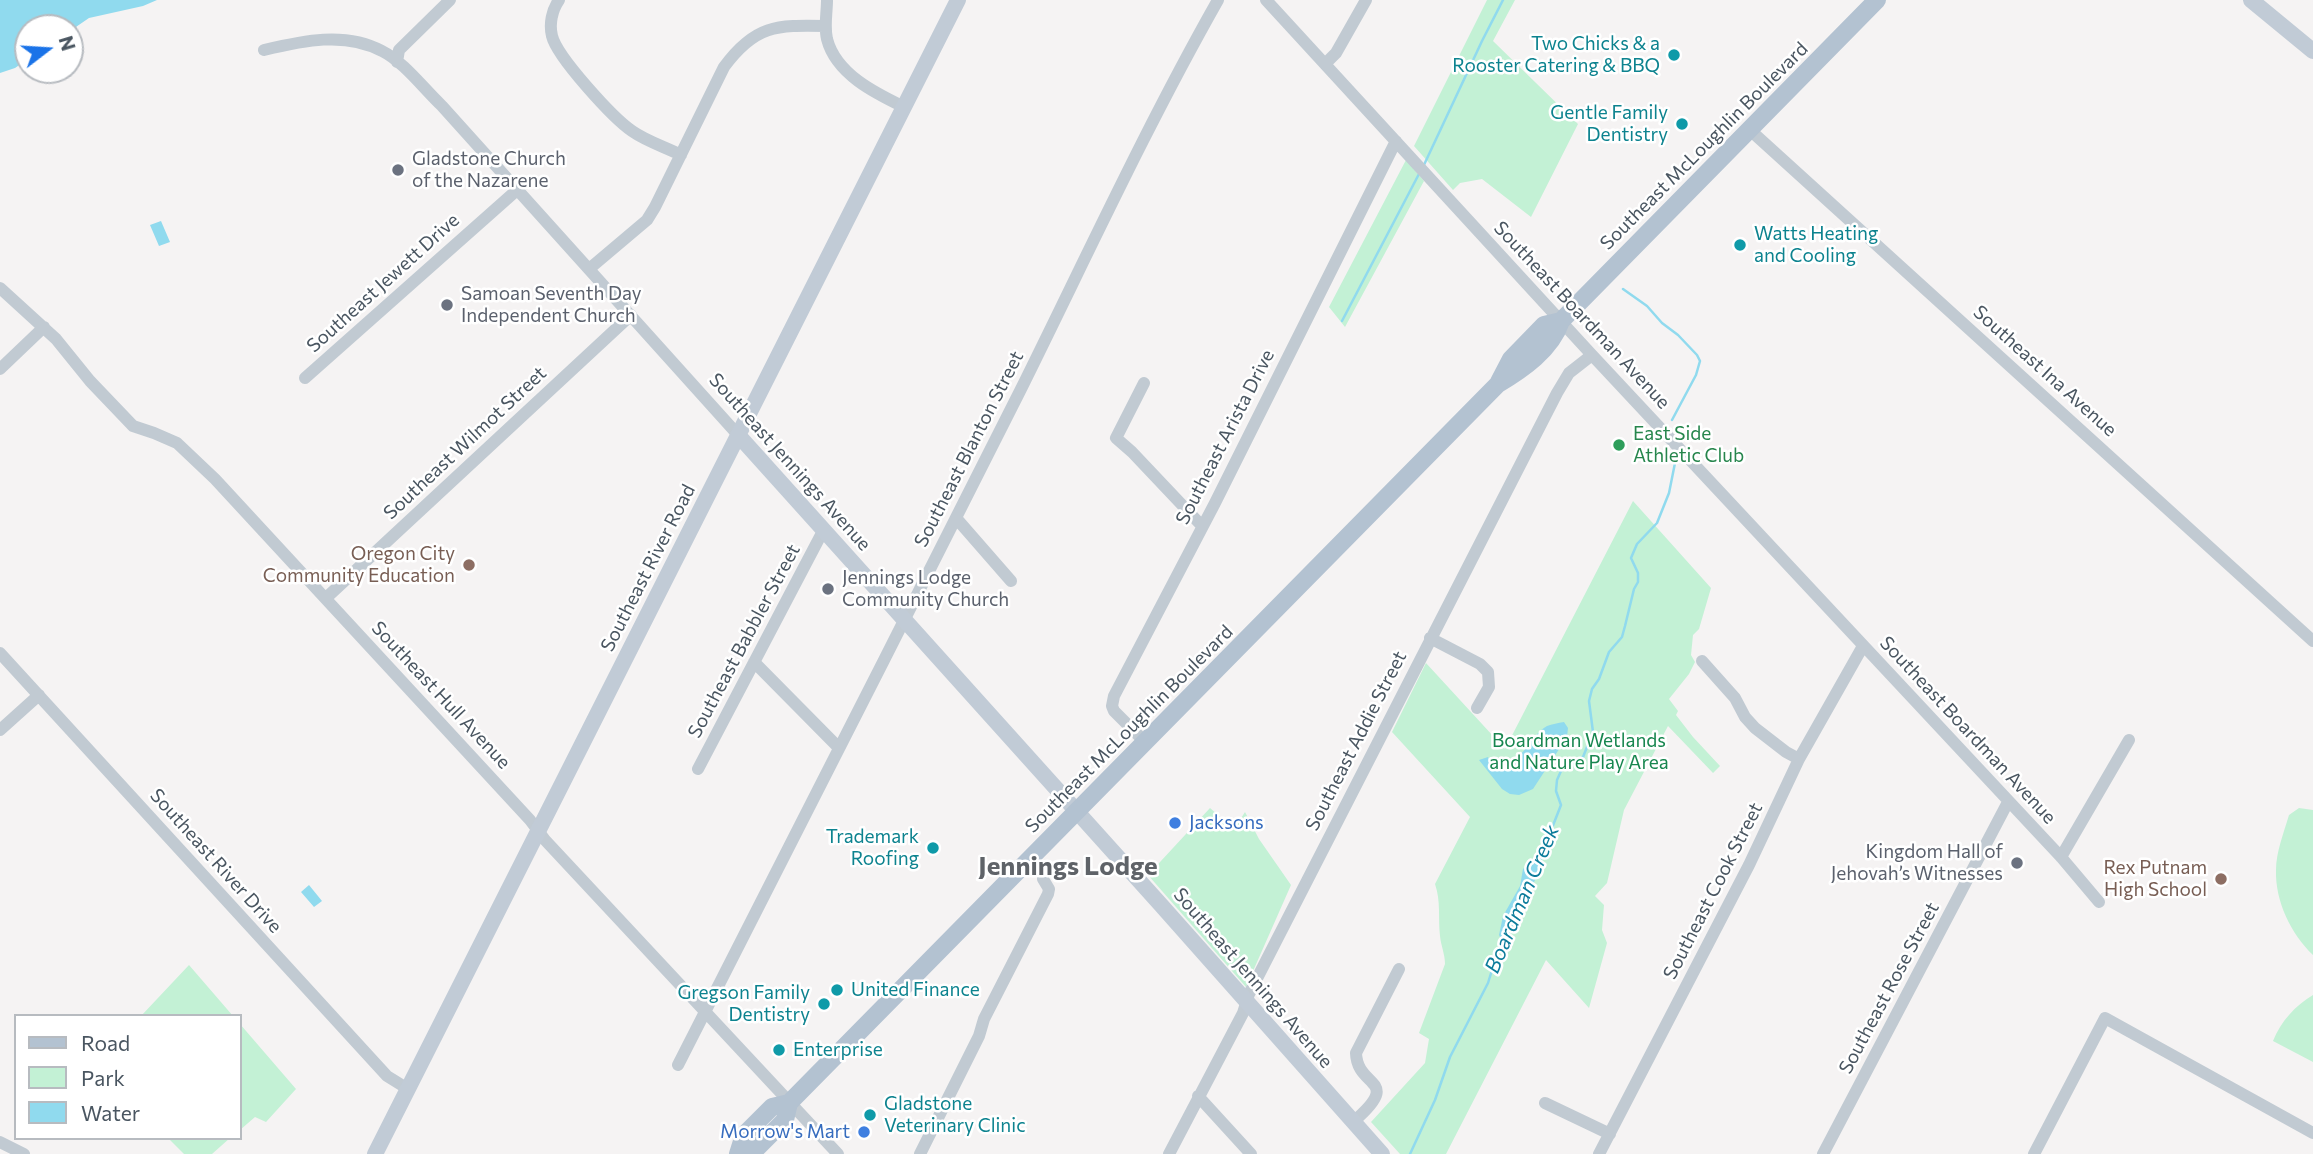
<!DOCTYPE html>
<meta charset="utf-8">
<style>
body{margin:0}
#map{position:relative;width:2313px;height:1154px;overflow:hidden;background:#f5f3f3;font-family:Commissioner,sans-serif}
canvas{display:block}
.legend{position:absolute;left:14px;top:1014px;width:228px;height:126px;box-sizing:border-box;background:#fff;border:2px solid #b7bbc0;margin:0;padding:9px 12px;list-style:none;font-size:21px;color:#4a5661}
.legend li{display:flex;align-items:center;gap:14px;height:35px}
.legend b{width:35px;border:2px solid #b7bbc0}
.north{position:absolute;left:14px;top:14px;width:70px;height:70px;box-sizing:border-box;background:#fff;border:2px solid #b7bbc0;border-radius:50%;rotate:73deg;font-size:19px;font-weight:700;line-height:28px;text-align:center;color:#4a5661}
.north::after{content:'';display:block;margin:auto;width:24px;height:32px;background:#1a73e8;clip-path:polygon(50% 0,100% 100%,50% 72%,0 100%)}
</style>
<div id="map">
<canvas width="2313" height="1154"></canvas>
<ul class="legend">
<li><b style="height:9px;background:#b3c2d1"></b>Road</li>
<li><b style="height:19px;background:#c3f1d5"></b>Park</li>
<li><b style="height:19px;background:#90daee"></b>Water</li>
</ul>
<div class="north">N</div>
</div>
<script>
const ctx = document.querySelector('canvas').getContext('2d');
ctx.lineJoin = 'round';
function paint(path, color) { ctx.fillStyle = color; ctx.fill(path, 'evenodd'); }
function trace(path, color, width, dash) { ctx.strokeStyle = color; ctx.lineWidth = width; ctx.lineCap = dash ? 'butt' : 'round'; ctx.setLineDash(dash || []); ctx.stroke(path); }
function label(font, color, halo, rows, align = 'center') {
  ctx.font = font + ' Commissioner,sans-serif'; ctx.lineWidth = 5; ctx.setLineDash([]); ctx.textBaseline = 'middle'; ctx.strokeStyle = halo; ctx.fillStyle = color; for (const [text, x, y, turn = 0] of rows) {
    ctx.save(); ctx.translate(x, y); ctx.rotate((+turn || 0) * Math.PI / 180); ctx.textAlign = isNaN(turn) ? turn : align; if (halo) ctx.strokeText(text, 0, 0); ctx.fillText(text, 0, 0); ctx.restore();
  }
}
paint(new Path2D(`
 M1487 0H1515L1493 41 1578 124 1531 217 1482 179 1460 183 1453 190 1414 146Z
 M1406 160 1424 181 1345 327 1329 307Z
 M1633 501 1711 588 1699 629 1693 635 1691 655 1695 662 1689 674 1669 699 1678 711 1676 715 1693 737 1720 766 1713 773 1668 726 1624 810 1607 883 1595 896 1604 905 1602 930 1607 943 1589 1008 1546 960 1446 1154H1400L1371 1122 1425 1063 1429 1039 1419 1033 1445 964C1445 954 1441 946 1440 936 1438 918 1441 901 1435 884L1470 817 1392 732 1426 663 1505 749Z
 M1210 808 1234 829 1245 812 1259 839 1291 885 1246 987 1148 875Z
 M2299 808 2313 810V955C2291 934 2275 901 2276 870 2276 852 2284 832 2289 815Z
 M189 965 233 1016H141Z
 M2313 995V1062L2273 1041C2281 1021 2295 1006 2313 995Z
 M240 1024 296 1089 266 1122 255 1117 240 1130Z
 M168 1138H230L212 1154H184Z`), '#c3f1d5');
paint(new Path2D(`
 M0 0H157L143 6 89 18 70 31V28H28V59L15 68 0 73Z
 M161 221 170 242 159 246 150 225Z
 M1564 722 1568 728 1567 737 1533 789 1519 795 1510 794 1502 789 1479 760 1488 757 1490 762C1524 770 1525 739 1547 726 1552 724 1558 723 1564 722Z
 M1542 855C1543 870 1530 885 1528 901 1519 908 1513 931 1503 943L1499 935 1503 916 1520 886 1523 869 1533 859Z
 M309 885 322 901 314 907 301 892Z`), '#90daee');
trace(new Path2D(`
 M1423 167 1482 41 1503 0
 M1623 289 1647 306 1662 323 1678 335 1697 355 1700 361 1696 375 1672 420
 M1342 321 1420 172
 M1541 856 1561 805 1556 791 1557 780 1561 771 1583 757 1593 732 1589 701 1592 689 1599 679 1609 652 1622 637 1625 626 1634 589 1638 582V573L1631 558 1637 544 1657 523 1669 493 1676 458
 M1410 1154 1435 1100 1450 1057 1488 983 1501 941`), '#90daee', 2.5);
trace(new Path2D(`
 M559 0C552 10 549 24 552 36 557 57 613 118 632 131 646 141 665 147 681 155
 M827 0C827 13 824 26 827 39 836 74 875 93 904 107
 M1266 0 1592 355 2061 857 2099 902
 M264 50C302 41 345 31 382 51 404 62 423 88 442 106L739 436
 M397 62 399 50 450 0
 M1325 64 1336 53 1366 0
 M1750 130 2313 641
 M589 269 647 220 655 207 724 67C755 25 776 25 825 26
 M0 288 56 339 90 381 133 426 154 433 177 443 215 479 530 820 545 840 838 1154
 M0 369 44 327
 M305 378 517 190
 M1144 383 1116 438 1132 452 1202 526
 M956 518 1011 581
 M326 598 631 315
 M1430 638 1480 664 1488 672 1489 687 1477 708
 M0 653 387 1076 408 1089
 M1702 661 1735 698 1745 717 1755 728 1786 752 1799 759
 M754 662 838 747
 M0 730 39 695
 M1145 742 1114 711 1112 706 1114 696 1215 503 1396 141
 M698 769 823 531
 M2061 857 2129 740
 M678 1065C792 841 907 616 1020 391 1085 260 1146 127 1218 0
 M1198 1096 1251 1154
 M1545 1103 1610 1134
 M1353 1122C1404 1078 1357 1089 1356 1053L1399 969
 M0 1142 24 1154
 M920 1154 979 1036 984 1019 1048 894 1049 889 1043 879
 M1169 1154 1243 1013 1249 994 1557 393 1569 373 1592 355
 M1599 1154 1749 865 1799 759 1863 646
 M1823 1154 2008 802
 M2034 1154 2105 1018 2313 1133`), '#c1cad2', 12);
trace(new Path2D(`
 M2251 0 2313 51
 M739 436 1161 905 1382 1154
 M375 1154 958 0`), '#c1cbd6', 16);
trace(new Path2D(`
 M1499 382 1511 359 1544 325 1561 321
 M738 1154 744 1135 772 1107 789 1103
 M740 1154 758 1147 785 1120 789 1103 1498 384C1523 369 1551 350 1561 321L1877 0`), '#b3c2d1', 18);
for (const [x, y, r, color] of [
 [1674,55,7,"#0f9aa8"],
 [1682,124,7,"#0f9aa8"],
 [398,170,7,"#6b7280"],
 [1740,245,7,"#0f9aa8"],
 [447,305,7,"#6b7280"],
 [1619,445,7,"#2e9e5b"],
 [469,565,7,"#8d6e63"],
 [828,589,7,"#6b7280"],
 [1175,823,7,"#3f7fe0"],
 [933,848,7,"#0f9aa8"],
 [2017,863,7,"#6b7280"],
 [2221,879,7,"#8d6e63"],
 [837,990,7,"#0f9aa8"],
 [824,1004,7,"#0f9aa8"],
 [779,1050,7,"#0f9aa8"],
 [870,1115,7,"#0f9aa8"],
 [864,1132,7,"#3f7fe0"]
]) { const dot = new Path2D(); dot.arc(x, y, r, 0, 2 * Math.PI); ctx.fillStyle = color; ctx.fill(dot); trace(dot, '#fff', 2.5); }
label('19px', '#0d838f', '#fff', [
 ["Two Chicks & a",1660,44],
 ["Rooster Catering & BBQ",1660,66],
 ["Gentle Family",1668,113],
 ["Dentistry",1668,135],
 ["Watts Heating",1754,234,"left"],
 ["and Cooling",1754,256,"left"],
 ["Trademark",919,837],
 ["Roofing",919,859],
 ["United Finance",851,990,"left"],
 ["Gregson Family",810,993],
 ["Dentistry",810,1015],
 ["Enterprise",793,1050,"left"],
 ["Gladstone",884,1104,"left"],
 ["Veterinary Clinic",884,1126,"left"]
], 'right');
label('19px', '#4a5661', '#fff', [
 ["Southeast McLoughlin Boulevard",1704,146,-45],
 ["Southeast Jewett Drive",383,283,-42],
 ["Southeast Boardman Avenue",1582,315,47],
 ["Southeast Ina Avenue",2045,371,42],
 ["Southeast Arista Drive",1225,437,-63],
 ["Southeast Wilmot Street",465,443,-43],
 ["Southeast Blanton Street",969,449,-63],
 ["Southeast Jennings Avenue",790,462,48],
 ["Southeast River Road",648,568,-63],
 ["Southeast Babbler Street",744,641,-62],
 ["Southeast Hull Avenue",441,695,47],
 ["Southeast McLoughlin Boulevard",1129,729,-45],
 ["Southeast Boardman Avenue",1968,730,47],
 ["Southeast Addie Street",1356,741,-63],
 ["Southeast River Drive",216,861,48],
 ["Southeast Cook Street",1713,891,-63],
 ["Southeast Jennings Avenue",1253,978,49],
 ["Southeast Rose Street",1889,988,-62]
]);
label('19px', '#5b616d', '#fff', [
 ["Gladstone Church",412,159],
 ["of the Nazarene",412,181],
 ["Samoan Seventh Day",461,294],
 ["Independent Church",461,316],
 ["Jennings Lodge",842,578],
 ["Community Church",842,600],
 ["Kingdom Hall of",2003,852,"right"],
 ["Jehovah’s Witnesses",2003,874,"right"]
], 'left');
label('19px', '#27864d', '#fff', [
 ["East Side",1633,434],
 ["Athletic Club",1633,456]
], 'left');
label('19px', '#785e54', '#fff', [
 ["Oregon City",455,554],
 ["Community Education",455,576],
 ["Rex Putnam",2207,868],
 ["High School",2207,890]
], 'right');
label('19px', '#17864f', '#fff', [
 ["Boardman Wetlands",1579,741],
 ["and Nature Play Area",1579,763]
]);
label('19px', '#366cbe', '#fff', [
 ["Jacksons",1189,823],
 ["Morrow's Mart",850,1132,"right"]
], 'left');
label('italic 21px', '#0c7c9b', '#fff', [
 ["Boardman Creek",1522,899,-67]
]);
label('bold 26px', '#5f6368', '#fff', [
 ["Jennings Lodge",1068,866]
]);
</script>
